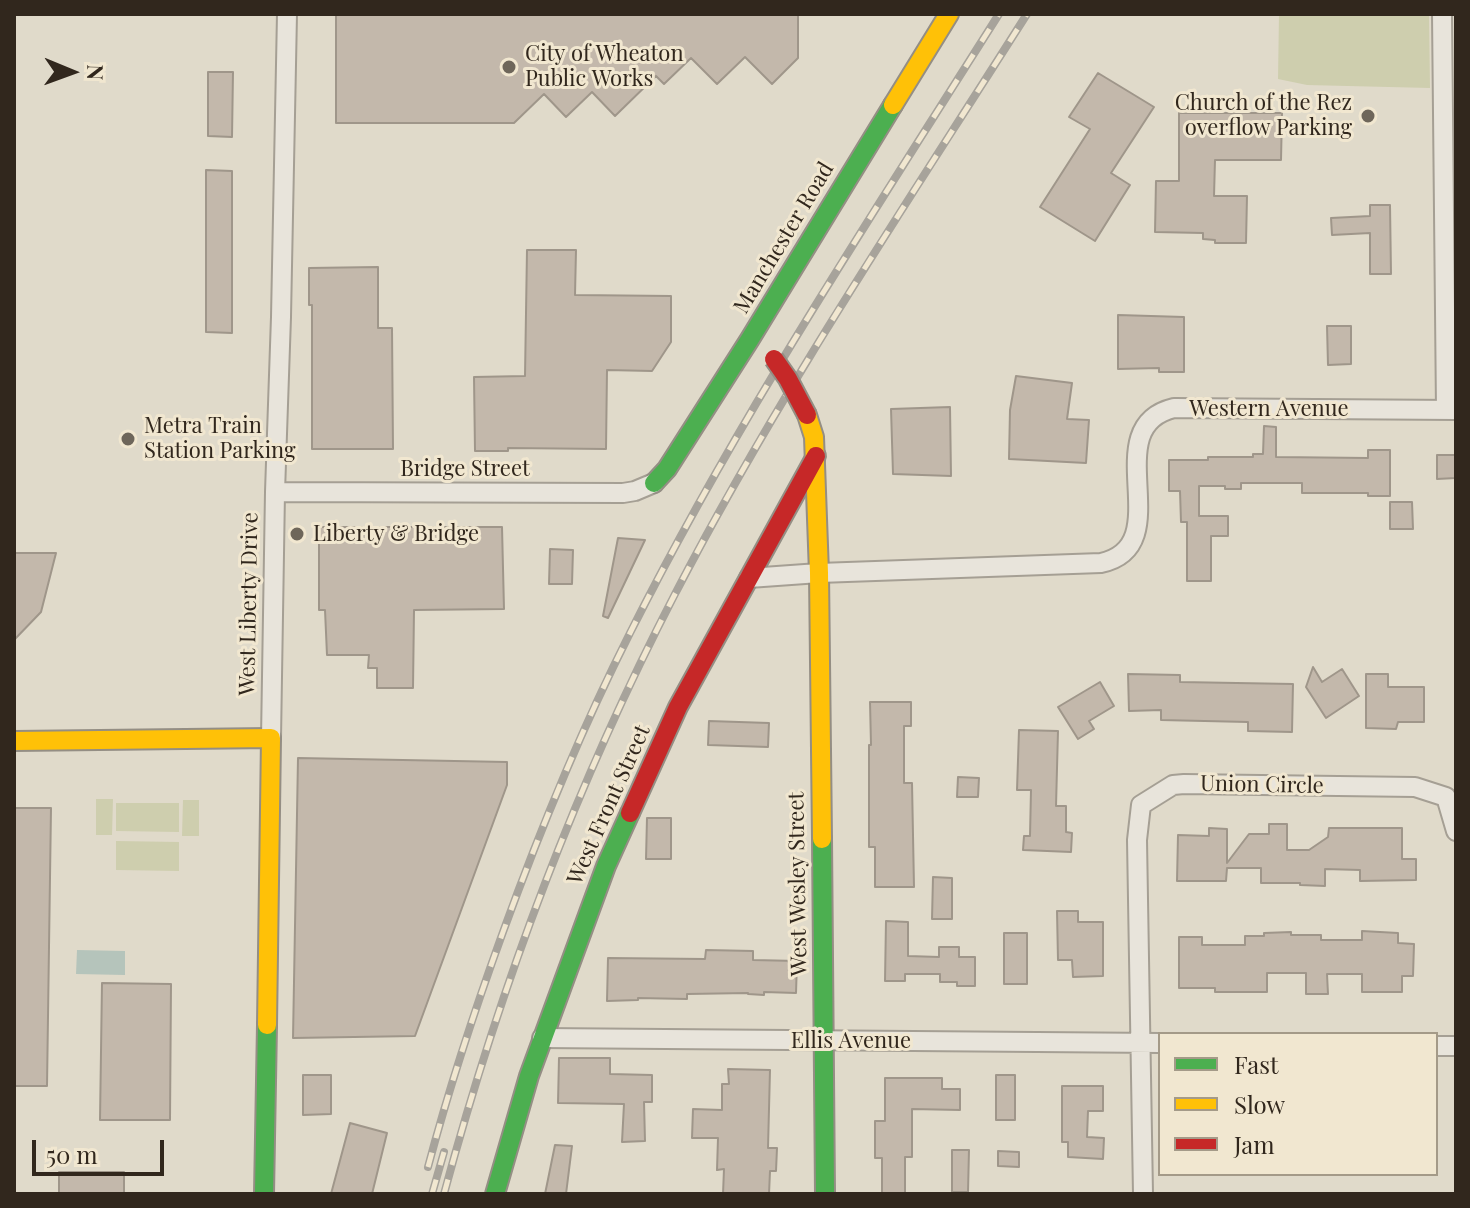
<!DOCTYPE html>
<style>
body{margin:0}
#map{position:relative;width:1470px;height:1208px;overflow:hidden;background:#e0daca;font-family:"Playfair Display",serif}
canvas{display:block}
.frame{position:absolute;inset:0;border:16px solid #31271d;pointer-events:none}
.legend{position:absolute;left:1158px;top:1032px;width:280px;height:144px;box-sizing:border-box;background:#f1e7d0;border:2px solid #a49a88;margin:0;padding:10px 14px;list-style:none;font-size:24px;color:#31271d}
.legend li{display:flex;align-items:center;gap:16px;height:40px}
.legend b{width:40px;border:2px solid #a49a88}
.north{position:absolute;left:32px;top:32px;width:80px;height:80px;-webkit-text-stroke:6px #f1e7d0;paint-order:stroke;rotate:91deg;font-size:22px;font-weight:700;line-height:32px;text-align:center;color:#31271d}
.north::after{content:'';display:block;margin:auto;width:28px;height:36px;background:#31271d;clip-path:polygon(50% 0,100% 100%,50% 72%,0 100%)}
.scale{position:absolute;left:32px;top:1140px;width:132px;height:36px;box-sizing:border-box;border:4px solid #31271d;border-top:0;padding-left:10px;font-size:24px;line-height:28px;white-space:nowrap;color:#31271d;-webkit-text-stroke:6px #f1e7d0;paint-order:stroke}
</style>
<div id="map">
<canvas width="1470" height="1208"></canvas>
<div class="frame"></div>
<ul class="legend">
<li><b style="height:10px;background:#4caf50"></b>Fast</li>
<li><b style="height:10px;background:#ffc107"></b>Slow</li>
<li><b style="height:10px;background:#c62828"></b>Jam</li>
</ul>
<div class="north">N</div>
<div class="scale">50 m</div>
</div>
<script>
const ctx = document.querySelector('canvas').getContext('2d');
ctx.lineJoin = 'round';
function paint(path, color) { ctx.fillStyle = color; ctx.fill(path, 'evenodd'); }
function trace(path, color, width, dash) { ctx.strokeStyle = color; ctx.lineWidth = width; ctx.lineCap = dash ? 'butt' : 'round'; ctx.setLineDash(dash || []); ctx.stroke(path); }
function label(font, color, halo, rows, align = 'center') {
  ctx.font = font + ' "Playfair Display",serif'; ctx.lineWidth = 6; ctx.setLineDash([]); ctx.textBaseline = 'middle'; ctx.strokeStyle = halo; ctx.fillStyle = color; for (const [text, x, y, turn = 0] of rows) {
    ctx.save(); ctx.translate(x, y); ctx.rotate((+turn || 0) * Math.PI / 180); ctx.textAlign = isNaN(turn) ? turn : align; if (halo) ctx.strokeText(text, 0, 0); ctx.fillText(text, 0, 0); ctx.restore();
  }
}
paint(new Path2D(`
 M1279 14H1429L1430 88 1307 85 1278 79Z
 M96 799H113L112 835H96Z
 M183 800H199V836H182Z
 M116 803H179V832L116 831Z
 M116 841 179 842V871L116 870Z`), '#ceceae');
paint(new Path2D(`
 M77 950 125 951V975L76 974Z`), '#b5c4bb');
const building = new Path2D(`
 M336 14H798V58L772 84 745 57 717 84 691 58 664 84 656 76 615 116 592 92 566 117 544 94 514 123H336Z
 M208 72H233L232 137 208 136Z
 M1098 73 1154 107 1111 173 1130 185 1095 241 1040 207 1090 129 1069 117Z
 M1179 113H1282L1281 160H1215L1214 196H1247L1246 243H1215V240L1203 239V233L1155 232 1156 181H1179Z
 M206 170 232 171V333L206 332Z
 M1370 205H1390L1391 274H1370V233L1332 235 1331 218 1370 216Z
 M527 250H576L575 295 671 296V342L652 371 607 370 606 449 508 448V451H475L474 377 525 376Z
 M378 267V328H392L393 449H312V305H309V268Z
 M1118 315 1184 317V372H1159V368L1118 369Z
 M1327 326H1351V364L1328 365Z
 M1016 376 1072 383 1067 419 1089 420 1086 463 1009 459 1010 410Z
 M950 407 951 476 893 474 891 409Z
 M1264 426 1276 427V457L1368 458V450H1390V496H1368V493H1302V483H1241V489H1225V486H1199V516H1228V536H1211V581H1187V522H1181L1180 491H1169V460H1208V457H1253V454H1263Z
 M1437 455H1456V478L1437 479Z
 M1390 502H1412L1413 529H1390Z
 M319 527H502L504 609 414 610 413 688H377V668H368L369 655H327L325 610H319Z
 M618 538 645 540 608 618 603 616Z
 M550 549 573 550 572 584H549Z
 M14 553H56L41 612 14 640Z
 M1313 667 1322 682 1342 669 1359 696 1326 718 1306 687Z
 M1128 674 1180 675V682L1293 684 1292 732 1248 731V722L1161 720V710L1129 711Z
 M1366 674H1388V687H1424V722H1398L1396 729 1366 728Z
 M1100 682 1114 706 1089 721 1094 729 1078 739 1058 707Z
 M870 702H911V726H904V783H912L914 887H875V847H869V745H871Z
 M709 721 769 723 768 747 708 745Z
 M1019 730 1058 731 1056 806H1066V832L1072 833 1071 852 1023 850 1024 836H1030L1031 790H1017Z
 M298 758 507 762V785L415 1036 293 1038Z
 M958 777 979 778 978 797H957Z
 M14 808H51L47 1086H14Z
 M647 818H671V859H646Z
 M1269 824H1287V850H1309L1328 837 1329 828H1402V859H1416V880L1360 881V870L1325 869V886L1300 885V883H1261V868H1227L1226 881H1177L1178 835 1209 836V828L1227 829V863L1249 834H1269Z
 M933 877 952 878V919H932Z
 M1057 911H1078V922H1103V976L1073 977 1072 960H1058Z
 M886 921 908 922V956L939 957V947H959V957H975V986H957V982H940V974H905V981H885Z
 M1362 931 1398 933V943L1414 944 1413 976H1402V992H1362V974H1327L1328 994H1306V973H1267V992H1215V988H1179V937H1202V945H1245V936H1264V933L1291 932V935H1321V940H1362Z
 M1004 933H1027V984H1004Z
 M706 950 753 951V960L797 961 796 993 764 992V995L748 994V993L687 994V999L638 998V1000L607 1001 608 958 705 959Z
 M102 983 171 984 170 1120H100Z
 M559 1058H610V1074L652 1075V1102H644L645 1141 622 1142 624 1104 558 1103Z
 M728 1069 770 1070 768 1148H777L776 1171H770L769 1194H723L724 1169 717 1170 718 1138H692L693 1109 722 1110V1084H729Z
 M303 1075H331V1114L303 1115Z
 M996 1075H1015V1120H996Z
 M885 1078H942V1089H960V1110L912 1109V1157H905V1194H882V1158H875V1121H885Z
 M1062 1086H1103V1111H1088L1087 1137 1104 1138 1103 1159 1068 1157V1142H1062Z
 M350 1123 387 1133 372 1194H331Z
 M555 1145 572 1146 566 1194H545Z
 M952 1150H969L968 1192H952Z
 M998 1151 1019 1152V1167L998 1166Z
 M59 1172H124V1194H59Z`);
paint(building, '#c3b8ab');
trace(building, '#9f968a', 2);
const street = new Path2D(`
 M1442 14 1446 410
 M275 492 623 493 635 491 654 483
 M749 578 819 573 1101 563C1181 546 1094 427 1174 408L1456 410
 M271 738 275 492 281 317 287 14
 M542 1038 1160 1043
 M1436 1046H1456
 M1143 1194 1137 840 1141 805 1173 785 1184 784 1415 787 1446 797 1456 831`);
const fast = new Path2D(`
 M654 483 667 469 750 339 893 105
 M822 839 825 1194
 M264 1194 267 1025
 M495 1194 529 1076 606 866 630 813`);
const slow = new Path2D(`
 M893 105 949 14
 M807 415 814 437 819 573 822 839
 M14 741 271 738 267 1025`);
const jam = new Path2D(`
 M630 813 678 707 816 456`);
trace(street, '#a59f94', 22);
trace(fast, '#948e84', 22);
trace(slow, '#948e84', 22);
trace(jam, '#948e84', 22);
trace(street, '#e8e4db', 18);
trace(fast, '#4caf50', 18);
trace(slow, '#ffc107', 18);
trace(jam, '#c62828', 18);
const rail = new Path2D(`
 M428 1167C449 1088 475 1009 503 932 540 830 581 730 630 633 738 418 871 217 999 14
 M432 1194 444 1152
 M444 1194C500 986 576 785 675 594 779 393 906 205 1027 14`);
trace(rail, '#a7a39b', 8);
trace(rail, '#f1e7d0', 5, [15]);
const jamBridge = new Path2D(`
 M774 359 788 379 807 415`);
trace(jamBridge, '#948e84', 22, []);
trace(jamBridge, '#c62828', 18);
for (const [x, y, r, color] of [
 [509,67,8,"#6e665a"],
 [1368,116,8,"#6e665a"],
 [128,439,8,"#6e665a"],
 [297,534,8,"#6e665a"]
]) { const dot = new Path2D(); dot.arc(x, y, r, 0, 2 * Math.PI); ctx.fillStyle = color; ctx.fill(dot); trace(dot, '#f1e7d0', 3); }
label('22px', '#31271d', '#f1e7d0', [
 ["City of Wheaton",525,54],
 ["Public Works",525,79],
 ["Church of the Rez",1352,103,"right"],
 ["overflow Parking",1352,128,"right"],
 ["Metra Train",144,426],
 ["Station Parking",144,451],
 ["Liberty & Bridge",313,534]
], 'left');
label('22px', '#31271d', '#f1e7d0', [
 ["Manchester Road",784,238,-59],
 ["Western Avenue",1269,409],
 ["Bridge Street",465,469],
 ["West Liberty Drive",249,604,-89],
 ["Union Circle",1262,785,1],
 ["West Front Street",609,805,-66],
 ["West Wesley Street",798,884,-91],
 ["Ellis Avenue",851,1041]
]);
</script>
